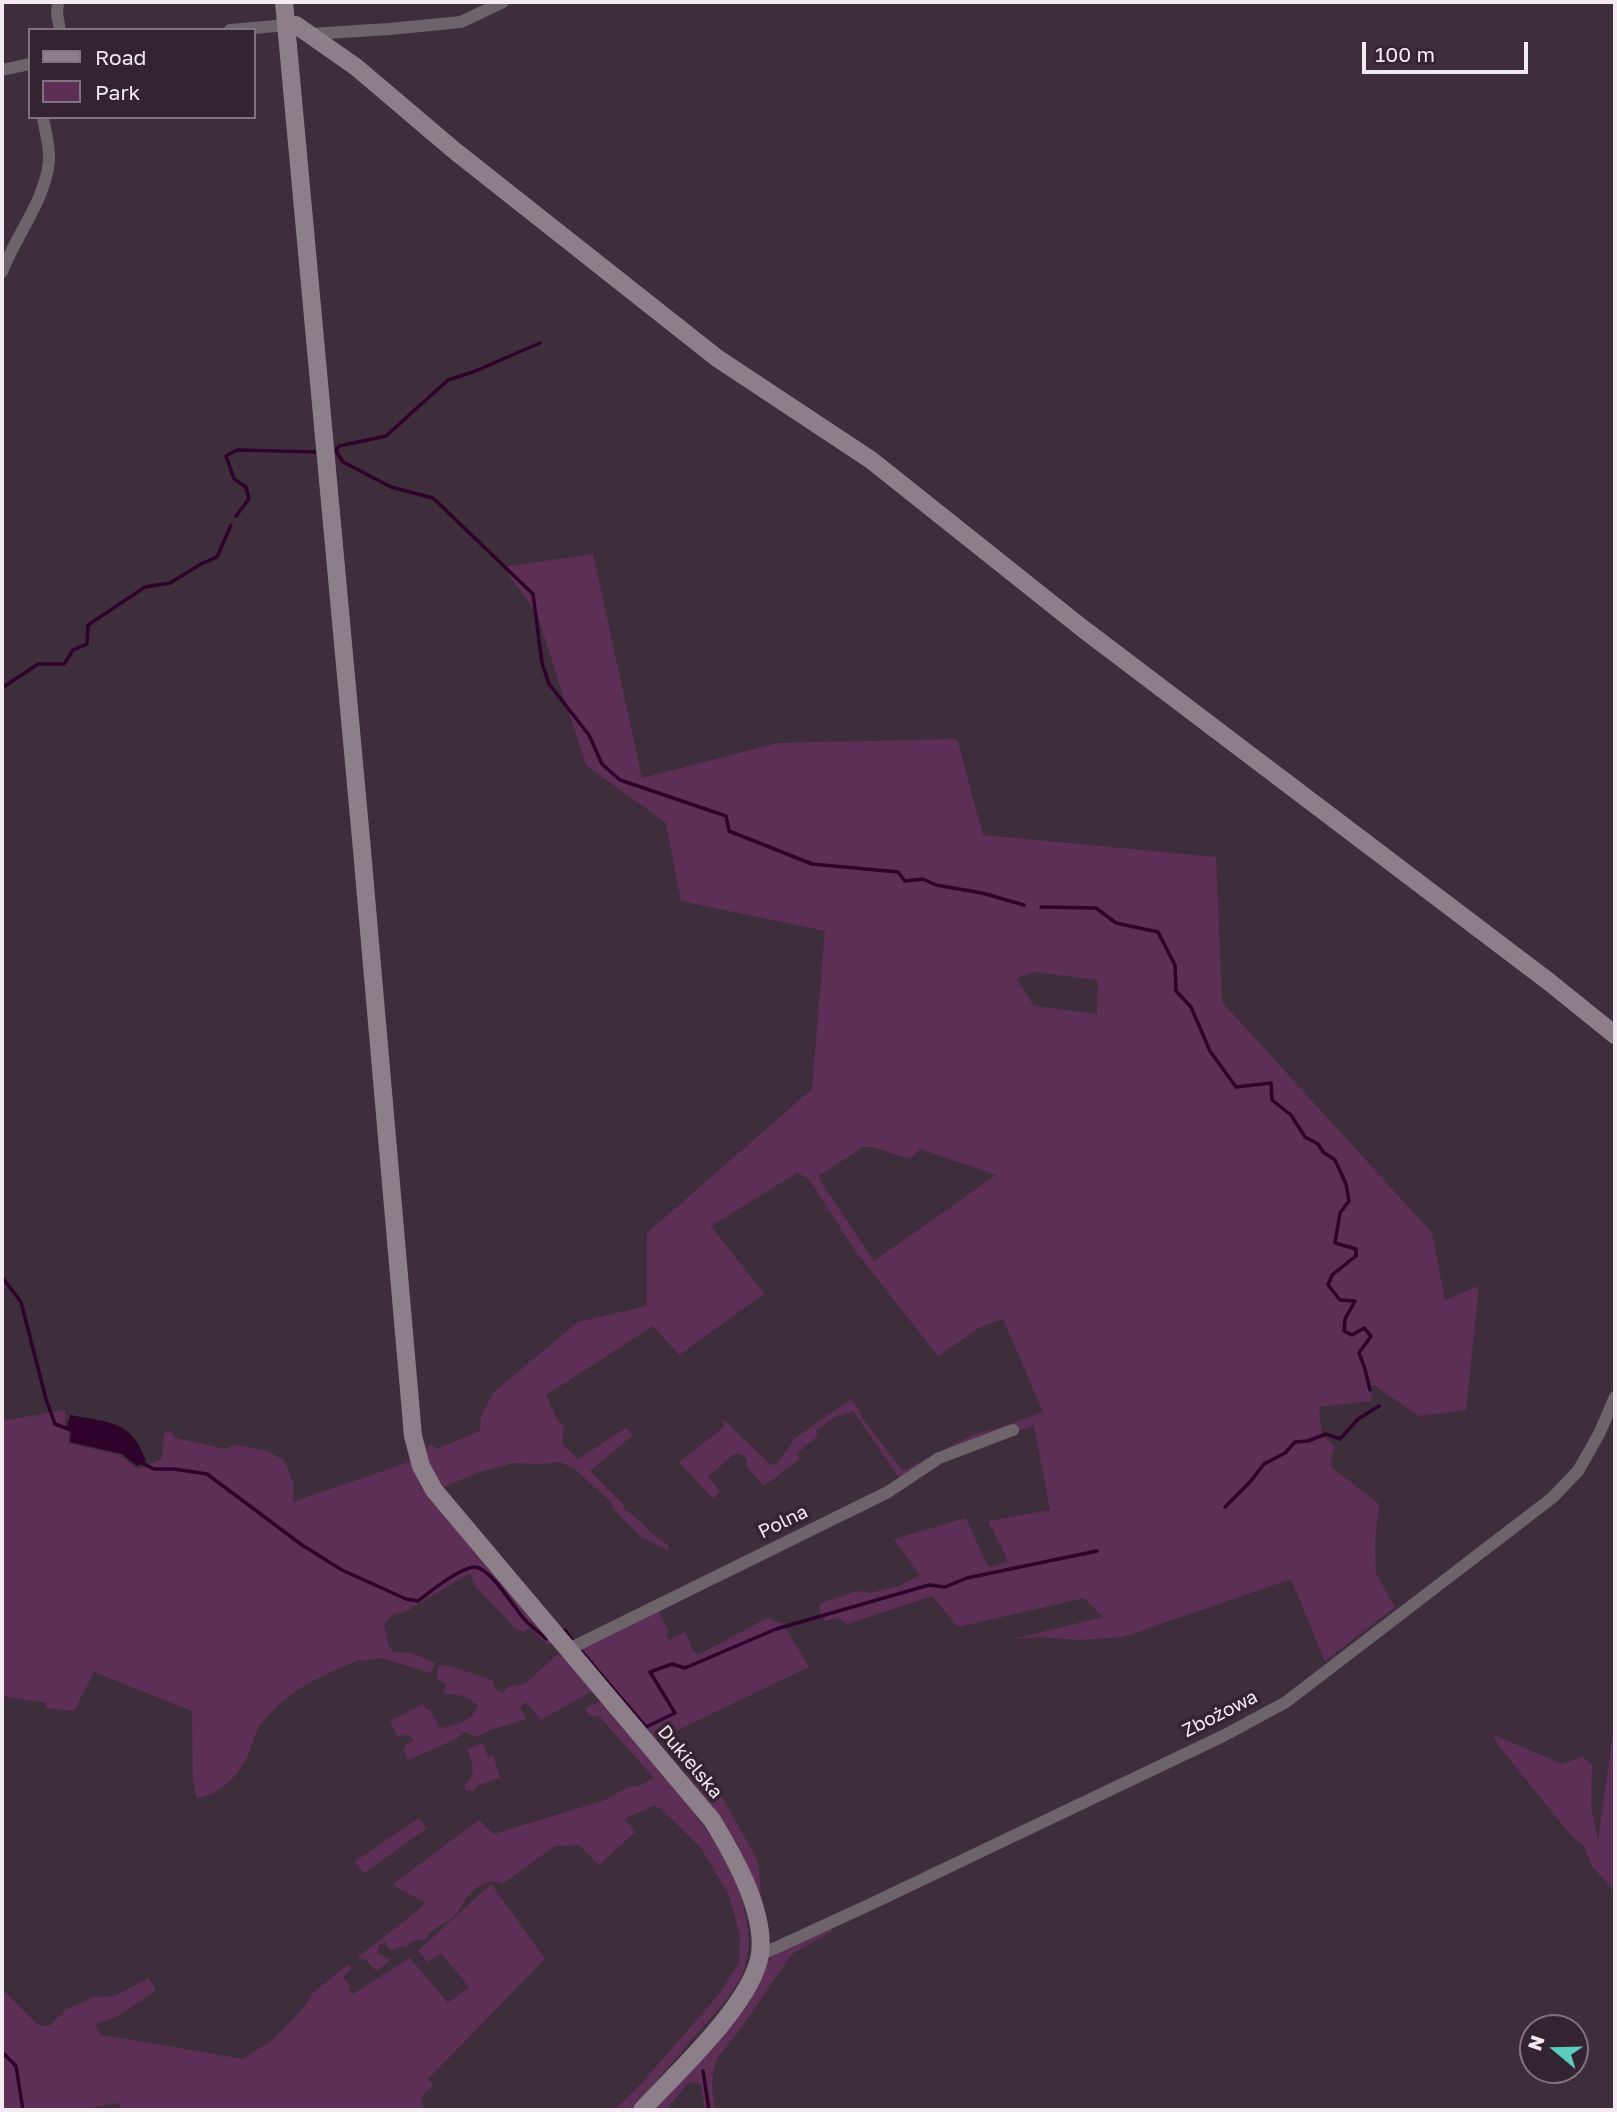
<!DOCTYPE html>
<meta charset="utf-8">
<style>
body{margin:0}
#map{position:relative;width:1617px;height:2112px;overflow:hidden;background:#3e2e3b;font-family:"Golos Text",sans-serif}
canvas{display:block}
.frame{position:absolute;inset:0;border:4px solid #f4eaf2;pointer-events:none}
.legend{position:absolute;left:28px;top:28px;width:228px;height:91px;box-sizing:border-box;background:#342431;border:2px solid #81737e;margin:0;padding:9px 12px;list-style:none;font-size:21px;color:#f4eaf2}
.legend li{display:flex;align-items:center;gap:14px;height:35px}
.legend b{width:35px;border:2px solid #81737e}
.north{position:absolute;left:1519px;top:2014px;width:70px;height:70px;box-sizing:border-box;background:#342431;border:2px solid #81737e;border-radius:50%;rotate:289deg;font-size:19px;font-weight:700;line-height:28px;text-align:center;color:#f4eaf2}
.north::after{content:'';display:block;margin:auto;width:24px;height:32px;background:#5acebd;clip-path:polygon(50% 0,100% 100%,50% 72%,0 100%)}
.scale{position:absolute;left:1362px;top:42px;width:166px;height:32px;box-sizing:border-box;border:4px solid #f4eaf2;border-top:0;padding-left:9px;font-size:21px;line-height:24px;white-space:nowrap;color:#f4eaf2;-webkit-text-stroke:5px #342431;paint-order:stroke}
</style>
<div id="map">
<canvas width="1617" height="2112"></canvas>
<div class="frame"></div>
<ul class="legend">
<li><b style="height:9px;background:#8c7f89"></b>Road</li>
<li><b style="height:19px;background:#5d2f56"></b>Park</li>
</ul>
<div class="north">N</div>
<div class="scale">100 m</div>
</div>
<script>
const ctx = document.querySelector('canvas').getContext('2d');
ctx.lineJoin = 'round';
function paint(path, color) { ctx.fillStyle = color; ctx.fill(path, 'evenodd'); }
function trace(path, color, width, dash) { ctx.strokeStyle = color; ctx.lineWidth = width; ctx.lineCap = dash ? 'butt' : 'round'; ctx.setLineDash(dash || []); ctx.stroke(path); }
function label(font, color, halo, rows, align = 'center') {
  ctx.font = font + ' "Golos Text",sans-serif'; ctx.lineWidth = 7; ctx.setLineDash([]); ctx.textBaseline = 'middle'; ctx.strokeStyle = halo; ctx.fillStyle = color; for (const [text, x, y, turn = 0] of rows) {
    ctx.save(); ctx.translate(x, y); ctx.rotate((+turn || 0) * Math.PI / 180); ctx.textAlign = isNaN(turn) ? turn : align; if (halo) ctx.strokeText(text, 0, 0); ctx.fillText(text, 0, 0); ctx.restore();
  }
}
paint(new Path2D(`
 M593 554 642 778 778 743 957 739 983 835 1216 857 1222 1002 1432 1233 1445 1300 1479 1286 1466 1410 1419 1416 1372 1384 1371 1401 1319 1407 1322 1436 1335 1446 1331 1458 1332 1468 1379 1504 1375 1542 1376 1574 1395 1607 1325 1661 1291 1579 1123 1637 1078 1640 1040 1637 1013 1639 1103 1617 1084 1598 958 1627 932 1596 847 1624 839 1618 825 1621 819 1610 821 1603 858 1591 870 1593 899 1586 920 1575 894 1539 966 1518 987 1565 991 1567 1006 1562 1008 1560 988 1521 1050 1510 1034 1425 900 1479 853 1411 833 1418 816 1430 818 1436 797 1453 800 1459 764 1486 747 1467V1459L742 1455 734 1454 708 1477 720 1491 713 1499 679 1462 724 1427 723 1419 771 1465 777 1464 795 1438 851 1399 861 1413 860 1415 901 1469 905 1470 972 1435 1002 1427 1043 1412 1003 1319 980 1327 938 1356 857 1253 808 1178 797 1173 711 1226 764 1294 679 1355 653 1326 546 1395 558 1421 564 1427 562 1444 578 1459 626 1428 633 1435 590 1471 623 1504 624 1509 641 1522 651 1533 668 1545 669 1551 640 1536 617 1513 610 1501 575 1469 560 1462 541 1464 514 1463 480 1472 443 1487C435 1476 426 1463 426 1449L431 1445 437 1449 480 1431 481 1416 493 1393 578 1322 647 1306V1233L812 1089 825 931 681 901 666 823 586 765 537 614 503 567ZM1035 972 1098 980 1097 1014 1034 1006 1016 978ZM863 1147H872L910 1159 920 1149 996 1175 874 1261 819 1179 820 1175Z
 M65 1410V1426L69 1433 68 1443 119 1455 138 1469 162 1459 164 1433 172 1432 175 1438 225 1449 235 1445 265 1450 284 1460 293 1482V1502L412 1461 478 1551 480 1558 490 1568 504 1587 516 1597 552 1643 548 1645 529 1628 523 1632 515 1628 476 1587 470 1573 405 1612 392 1615 384 1625 389 1647 394 1652 411 1653 435 1663 431 1673 381 1658 362 1661 361 1659C326 1673 289 1690 265 1719 256 1729 253 1741 249 1753 240 1774 220 1795 197 1798L193 1781 192 1711 94 1672 74 1711 45 1708 46 1703 2 1696V1421Z
 M657 1609 669 1632 666 1634 669 1640 685 1632 693 1650 698 1655 769 1617 774 1622H782L809 1667 657 1740 582 1648Z
 M557 1655 564 1656 594 1690 541 1720 526 1702 520 1708 527 1719 490 1730 477 1737 464 1732 456 1739 408 1760 403 1750 407 1744 414 1741 410 1735 397 1736 390 1721 423 1704 425 1708 430 1710 439 1727 443 1728C459 1723 470 1723 478 1706 469 1695 459 1695 445 1694L443 1691 447 1684 437 1680 438 1665 450 1666 492 1680 495 1688 502 1693 510 1686 525 1684Z
 M602 1701C654 1763 779 1887 742 1975 730 2000 707 2021 689 2042 670 2065 651 2089 629 2110H614L642 2083 720 1993 739 1962 740 1935 729 1895 701 1848 660 1808 653 1806 624 1819 635 1832 599 1865 579 1845 555 1846 502 1884C493 1877 476 1886 469 1895 462 1903 459 1911 452 1918 443 1925 431 1928 426 1939L415 1940 405 1947 402 1946 392 1950 387 1947 386 1941 379 1946 377 1952 390 1960 378 1970 374 1969 365 1959H359L358 1957 422 1907 425 1902 392 1885 479 1820 494 1834 605 1800 628 1787 639 1786 654 1778 600 1717 588 1715 586 1707Z
 M1615 1719V1892L1592 1866 1584 1846 1569 1833 1499 1746 1492 1734 1562 1764 1583 1757 1592 1765 1591 1807 1598 1841Z
 M483 1743 488 1757 493 1755 500 1778 482 1784 479 1783 474 1791 465 1790C466 1779 464 1788 470 1779 476 1768 471 1759 467 1749Z
 M698 1770 721 1796 758 1861 764 1929C760 1912 757 1893 751 1876 739 1837 713 1806 687 1775Z
 M419 1818 427 1828 365 1873 354 1862Z
 M491 1884 545 1959 428 2079 433 2085 421 2097 424 2110H120L119 2103 75 2110H2V1989L38 2025 49 2026 67 2009 94 1997 115 1996 148 1978 156 1990 118 2016 98 2023 96 2026 102 2035 243 2059 272 2040 304 2007 313 1993 347 1965 352 1968 343 1976 351 1988 348 1990 353 1994 410 1958 448 2003 469 1987 441 1953 428 1962 418 1951Z
 M829 1927 832 1931 792 1954 736 2035 718 2057 713 2070 712 2088 715 2110H705L701 2084 689 2082 666 2110H652L769 1959 782 1949Z`), '#5d2f56');
paint(new Path2D(`
 M70 1415C109 1423 131 1419 146 1461L137 1466 122 1454 70 1442 71 1432 67 1426Z`), '#2f022b');
trace(new Path2D(`
 M540 343 473 372 448 380 386 436 339 446 336 451 343 462 391 487 433 498 533 594 542 663 549 684 589 735 602 764 620 780 726 816 729 831 812 864 898 872 905 881 923 879 936 885 982 893 1024 905
 M236 516 249 499 246 487 234 479 226 456 237 450 315 452
 M2 688 38 664H64L73 650 87 644 88 625 145 587 170 583 201 564 217 557 231 525
 M1041 907 1096 908 1116 923 1158 932 1175 965 1176 991 1191 1007 1210 1051 1236 1087 1271 1083 1272 1100 1291 1115 1305 1137 1318 1144 1323 1152 1335 1160 1346 1184 1349 1201 1340 1213 1335 1243 1356 1249V1256L1332 1275 1328 1285 1340 1300 1355 1301 1345 1319 1344 1331 1352 1335 1364 1328 1371 1336 1359 1353 1365 1369 1370 1390
 M2 1277 21 1302 46 1399 55 1424 76 1432
 M138 1461 154 1469H174L207 1474 302 1545 342 1570 406 1599 418 1601C431 1591 458 1569 474 1567 490 1566 515 1610 526 1621 532 1627 540 1633 546 1639
 M1225 1507 1250 1482 1264 1464 1285 1453 1295 1442 1308 1441 1326 1434 1340 1439 1358 1419 1379 1406
 M565 1630 573 1641
 M579 1649 646 1727 675 1713 650 1672 672 1664 685 1668 776 1629 929 1585 945 1587 967 1578 1097 1551
 M2 2052 16 2066 23 2110
 M703 2071 709 2110`), '#2f022b', 3.5);
trace(new Path2D(`
 M58 2 57 14 60 30
 M230 30 287 25
 M311 34 389 29 461 22 503 2
 M2 70 30 64
 M2 272C16 235 45 201 49 161 50 147 45 131 43 117
 M569 1649 888 1492 939 1458 1013 1430
 M760 1955 871 1904 1225 1735 1286 1702 1552 1498 1578 1471 1599 1434 1615 1397`), '#6d646b', 12);
trace(new Path2D(`
 M284 2 361 839 413 1436 421 1466 434 1490 712 1820C733 1854 766 1912 760 1954 753 2003 676 2073 642 2110
 M287 25H296L356 67 455 151 717 358 871 460 1082 628 1548 981 1615 1035`), '#8c7f89', 18);
label('19px', '#f4eaf2', '#342431', [
 ["Polna",783,1522,-26],
 ["Zbożowa",1220,1714,-27],
 ["Dukielska",690,1762,50]
]);
</script>
